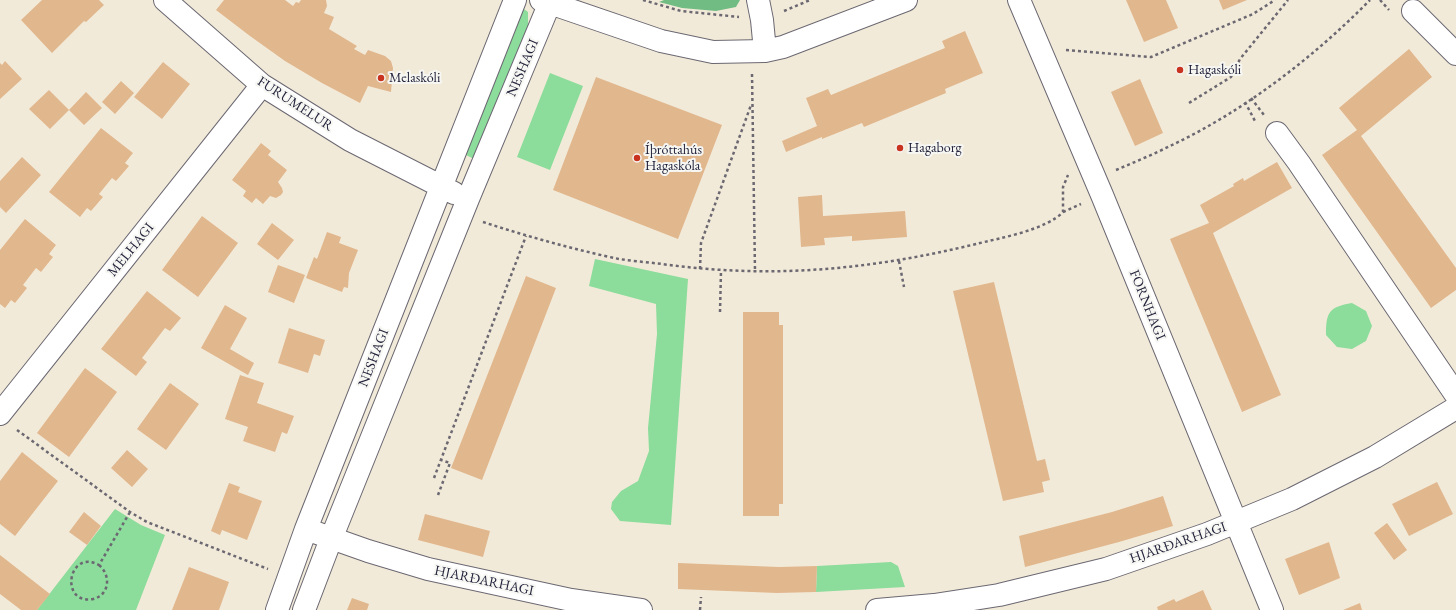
<!DOCTYPE html>
<meta charset="utf-8">
<style>
body{margin:0}
canvas{display:block;background:#f2ead8}
</style>
<canvas width="1456" height="610"></canvas>
<script>
const ctx = document.querySelector('canvas').getContext('2d');
ctx.lineJoin = 'round';
function paint(path, color) { ctx.fillStyle = color; ctx.fill(path, 'evenodd'); }
function trace(path, color, width, dash) { ctx.strokeStyle = color; ctx.lineWidth = width; ctx.lineCap = dash ? 'butt' : 'round'; ctx.setLineDash(dash || []); ctx.stroke(path); }
function label(font, color, halo, rows, align = 'center') {
  ctx.font = font + ' "EB Garamond",serif'; ctx.lineWidth = 4; ctx.setLineDash([]); ctx.textBaseline = 'middle'; ctx.strokeStyle = halo; ctx.fillStyle = color; for (const [text, x, y, turn = 0] of rows) {
    ctx.save(); ctx.translate(x, y); ctx.rotate((+turn || 0) * Math.PI / 180); ctx.textAlign = isNaN(turn) ? turn : align; if (halo) ctx.strokeText(text, 0, 0); ctx.fillText(text, 0, 0); ctx.restore();
  }
}
paint(new Path2D(`
 M520 6 528 12V32L474 159 462 153Z
 M550 73 583 86 550 170 517 157Z
 M595 259 688 279 671 525 620 521 611 509 612 502 621 491 638 481 649 451 648 428 657 334 656 304 589 286Z
 M1352 303 1366 311 1372 326 1366 341 1352 349 1337 347 1326 335C1326 312 1329 307 1352 303Z
 M115 509 141 525 165 535 136 610H37Z
 M891 562 898 566 905 587 816 592 817 566Z`), '#8cdc9b');
paint(new Path2D(`
 M664 0H740L736 7 716 11 682 8 659 2Z`), '#71bc83');
paint(new Path2D(`
 M42 0H99L104 5 86 22 84 21 52 53 21 20Z
 M224 0H285L293 6 296 2 299 3 301 0H326L327 6 324 13 334 17 329 29 357 46 354 49 365 55 368 50 385 56 391 61 393 68 391 92 368 86 360 103 322 83 285 61 250 36 216 10Z
 M1126 0H1166L1178 28 1144 42Z
 M1219 0H1247L1223 10Z
 M965 31 983 73 945 89 946 93 864 127 862 123 822 139V137L786 152 782 141 817 126 806 98 828 89 831 95 945 48 942 41Z
 M1409 49 1432 77 1361 136 1456 268V290L1431 308 1322 155 1357 130 1339 108Z
 M5 61 22 79 0 99V63L2 65Z
 M163 62 190 84 162 119 134 97Z
 M596 77 722 125 678 239 553 190Z
 M1140 79 1163 133 1135 146 1111 92Z
 M121 81 134 93 115 114 102 102Z
 M49 90 69 110 50 129 29 109Z
 M86 92 102 108 84 125 69 110Z
 M101 128 133 153 125 163 129 166 116 181 112 178 99 194 103 197 91 211 87 208 80 217 49 192Z
 M261 143 271 151 268 155 287 170 278 182 282 188 283 192 281 195 276 198 270 196 263 204 256 198 252 203 243 196 246 191 232 180Z
 M22 157 41 175 6 213 0 207V181Z
 M1277 162 1292 188 1213 233 1281 395 1242 412 1170 239 1209 223 1200 205 1234 186 1233 184 1243 178 1244 181Z
 M822 195 823 216 905 211 907 237 852 241V236L824 238 825 245 801 247 798 197Z
 M202 216 238 243 198 297 162 270Z
 M25 219 56 245 49 254 53 257 41 272 36 268 23 285 27 288 15 303 11 300 5 308 0 304V250Z
 M272 223 294 240 278 260 257 244Z
 M327 232 341 237 339 243 358 250 349 273 348 288 344 287 342 292 306 278 314 257 317 259Z
 M278 265 305 275 294 303 268 292Z
 M526 276 556 288 482 480 451 468Z
 M994 282 1037 461 1045 459 1050 480 1042 482 1044 492 1003 501 953 291Z
 M147 291 181 318 170 331 165 328 142 358 147 362 136 376 101 349Z
 M225 305 247 318 230 349 254 363 248 375 201 348Z
 M743 312H779V325H783V504H779V516H743Z
 M289 328 325 340 320 356 314 354 308 373 278 363Z
 M85 368 117 392 69 457 37 433Z
 M240 375 264 383 257 403 294 416 287 434 282 432 275 452 243 441 248 427 225 419Z
 M170 383 199 404 166 450 137 429Z
 M127 450 148 469 132 487 111 468Z
 M22 452 58 481 15 536 0 524V481Z
 M1437 482 1453 514 1409 536 1392 504Z
 M229 483 240 487 238 492 262 501 247 540 222 530 220 535 211 531Z
 M1163 496 1173 526 1119 542 1025 567 1019 536 1112 512Z
 M84 512 101 526 87 545 69 532Z
 M425 514 490 531 483 557 418 540Z
 M1387 523 1407 550 1394 560 1374 533Z
 M1329 542 1340 578 1299 595 1285 559Z
 M0 555 50 594 37 610H21L0 594Z
 M678 563 779 567 817 566 816 592 777 593 678 589Z
 M189 567 229 582 219 610H172Z
 M1203 590 1212 610H1158L1157 607 1174 599 1176 602Z
 M352 598 369 604 367 610H347Z
 M1360 603 1362 610H1343Z`), '#e1b78e');
const minor = new Path2D(`
 M165 0 262 85 350 140 454 193
 M541 0 661 41 713 52 765 51 783 47 906 0
 M758 0 762 20 765 51
 M1019 0 1102 195 1272 610
 M1413 11 1456 54
 M1277 133 1299 163 1456 395
 M0 414 262 85
 M317 533 368 551 428 569 571 600 641 610
 M277 610 306 529 515 0
 M304 610 331 539 468 199 551 0
 M877 610 934 605 999 595 1106 569 1207 534 1292 499 1375 457 1456 408`);
trace(minor, '#6b6872', 24);
trace(new Path2D(`
 M643 0 681 11 739 17
 M1380 0 1389 10
 M784 11 810 0
 M1066 50 1151 57 1253 14 1275 0
 M752 74 755 271
 M1251 98 1264 115
 M1245 102 1256 123
 M1189 103 1231 77 1240 59 1288 0
 M1116 170C1135 162 1154 154 1172 145 1244 111 1314 57 1370 0
 M1063 212 1081 204
 M483 222C526 236 569 248 614 258 629 261 646 262 662 264 771 279 869 270 976 244 1000 238 1046 230 1063 212V187L1068 175
 M899 261 904 287
 M700 269 701 243 751 105
 M720 312 721 271
 M17 430 130 512 147 522 268 569
 M434 478 526 236
 M438 495 450 463 441 460
 M99 565C111 575 110 595 93 599 59 605 68 548 99 565L130 512
 M700 610 701 597`), '#6b6872', 2.5, [3, 3]);
trace(minor, '#fff', 22);
for (const [x, y, r, color] of [
 [1180,70,4,"#c8321e"],
 [381,78,4,"#c8321e"],
 [900,148,4,"#c8321e"],
 [637,158,4,"#c8321e"]
]) { const dot = new Path2D(); dot.arc(x, y, r, 0, 2 * Math.PI); ctx.fillStyle = color; ctx.fill(dot); trace(dot, '#f6f6f2', 1.5); }
label('14px', '#22223b', '#f6f6f2', [
 ["NESHAGI",523,68,-67],
 ["FURUMELUR",295,104,33],
 ["MELHAGI",131,250,-51],
 ["FORNHAGI",1147,305,68],
 ["NESHAGI",374,358,-69],
 ["HJARÐARHAGI",1178,543,-19],
 ["HJARÐARHAGI",484,581,12]
]);
label('14px', '#22223b', '#f6f6f2', [
 ["Hagaskóli",1188,70],
 ["Melaskóli",389,78],
 ["Hagaborg",908,148],
 ["Íþróttahús",645,150],
 ["Hagaskóla",645,166]
], 'left');
</script>
